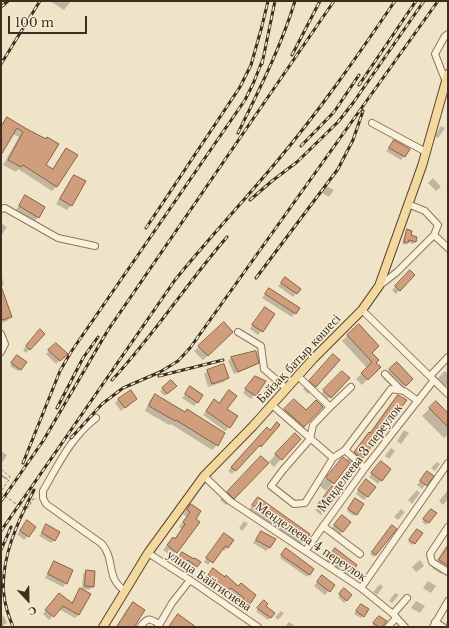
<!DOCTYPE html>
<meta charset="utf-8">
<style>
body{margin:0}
#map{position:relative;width:449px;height:628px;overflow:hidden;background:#f0e4c8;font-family:"Libre Baskerville",serif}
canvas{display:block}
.frame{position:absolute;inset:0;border:2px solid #3d2e20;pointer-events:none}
.north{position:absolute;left:8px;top:580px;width:40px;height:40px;-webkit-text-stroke:3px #f7eed8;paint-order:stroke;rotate:158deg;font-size:11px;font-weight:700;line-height:16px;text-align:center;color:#3d2e20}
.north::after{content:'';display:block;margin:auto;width:14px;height:18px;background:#3d2e20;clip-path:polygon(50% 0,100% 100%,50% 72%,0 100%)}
.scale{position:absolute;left:8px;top:16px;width:79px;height:18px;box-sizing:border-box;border:2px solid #3d2e20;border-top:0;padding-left:5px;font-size:12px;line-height:14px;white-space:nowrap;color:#3d2e20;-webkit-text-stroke:3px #f7eed8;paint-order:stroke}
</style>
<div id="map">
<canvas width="449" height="628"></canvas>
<div class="frame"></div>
<div class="north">С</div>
<div class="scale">100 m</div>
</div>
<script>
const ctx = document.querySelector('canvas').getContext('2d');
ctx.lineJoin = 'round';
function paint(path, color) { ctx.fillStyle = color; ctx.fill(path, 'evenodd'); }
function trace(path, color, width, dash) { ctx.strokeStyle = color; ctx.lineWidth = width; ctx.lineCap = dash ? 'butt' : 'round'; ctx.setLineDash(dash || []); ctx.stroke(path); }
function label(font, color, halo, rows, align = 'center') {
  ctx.font = font + ' "Libre Baskerville",serif'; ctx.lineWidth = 3; ctx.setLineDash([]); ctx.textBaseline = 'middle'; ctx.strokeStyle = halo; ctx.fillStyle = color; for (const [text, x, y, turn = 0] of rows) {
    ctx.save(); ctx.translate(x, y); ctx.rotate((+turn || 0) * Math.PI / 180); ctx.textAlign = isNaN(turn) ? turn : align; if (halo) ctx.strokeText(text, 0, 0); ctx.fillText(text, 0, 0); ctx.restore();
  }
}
paint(new Path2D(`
 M50 1H71L64 10Z
 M7 118 25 129 45 165 52 170 62 154 67 149 77 155 56 187 52 191 18 169 16 172 3 165 19 137 13 134 1 153V125Z
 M441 126 445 128 438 138 435 136Z
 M394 141 404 156 401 160 386 151Z
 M75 176 71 205 67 210 56 204 70 181Z
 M433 178 441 187 436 191 428 183Z
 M326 186 334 190 329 197 322 193Z
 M26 196 44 208 35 221 16 210Z
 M1 223 7 227 1 236Z
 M408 231 409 235 415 242 413 244 408 242 405 245 402 244 406 233Z
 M410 271 414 275 396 294 392 290Z
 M1 274 4 284 1 287 11 317 7 321 1 323Z
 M285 278 296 293 293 297 278 286Z
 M269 289 299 308 292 317 262 298Z
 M265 308 274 314 258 335 250 329Z
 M359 325 375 363 379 367 362 385 356 379 367 368 342 341Z
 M231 332 203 360 194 351 199 347Z
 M37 334H44L26 353 23 350Z
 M56 344 66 354 56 364 46 354Z
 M255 352 258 363 254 366 234 374 228 361 231 358Z
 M15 358 21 369 18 371 10 366Z
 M338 360 308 394 303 389 326 362Z
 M396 363 412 379 398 393 382 377Z
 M208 371 228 378 224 382 208 387 204 374Z
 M445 371 447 373 448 372V384L440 392 432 384Z
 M342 372 348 378 323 404 317 398Z
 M252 380 265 382 251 399 243 393Z
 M171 381 175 386 164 396 160 391Z
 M190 388 198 402 194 406 182 398Z
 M155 395 217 445 212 450 171 424 169 425 145 411 150 400Z
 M398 396 406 400 361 459 354 466 350 462 326 491 320 486 343 458 346 461 368 435 391 403Z
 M119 399H136L121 411 115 403Z
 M294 400 306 411 322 407 297 432 279 416Z
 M436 402 448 414V434L444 438 422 416Z
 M210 405 229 427 225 431 203 415Z
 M279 426 232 474 228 471 267 429 269 431Z
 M404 430 409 433 401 444 397 441Z
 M287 442 281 459 274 467 269 462Z
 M391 448 395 451 389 459 385 456Z
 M1 451 7 455 1 464Z
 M261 457 267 463 226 505 220 500Z
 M437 462 440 464 435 471 431 468Z
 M377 466 390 469 378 484 369 477Z
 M424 476H432L422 489 417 485Z
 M363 484 367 497 364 500 356 494Z
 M329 490 324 512 321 515 315 510Z
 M417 490 420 493 412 504 408 500Z
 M448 490V499L443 505 439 501Z
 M258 499 309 534 297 549 246 513Z
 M353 501 356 514 354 516 347 511Z
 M191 506 200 512 176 552 172 556 163 550 173 538 174 539 182 529 179 527 187 517 183 514Z
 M401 509 405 512 398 520 394 517Z
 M429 512 436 513 426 525 422 522Z
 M338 520 343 532 339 535 331 529Z
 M244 521 248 524 242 531 239 528Z
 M27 522 28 536 24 540 17 534Z
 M47 526 54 540 51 543 39 536Z
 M390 528 376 555 374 557 370 554Z
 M261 532 269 548 266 551 253 543Z
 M415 532 414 543 412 545 408 542Z
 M221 538 233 541 224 551 221 549 208 565 204 562Z
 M448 543V567L441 574 432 568Z
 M284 552 313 569 309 575 307 577 280 558Z
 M183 553 196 566 194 568 185 561 183 564 178 560Z
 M332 553 356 565 347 577 326 561Z
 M420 560 424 566 416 572 412 567Z
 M54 562 66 583 63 587 45 578 51 566Z
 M213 570 238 587 255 595 246 606 241 603 242 601 228 590 224 594 216 586 206 579Z
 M87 571 93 587 89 590 82 589 83 574Z
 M319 580 333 585 325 595 314 586Z
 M428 581 436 586 431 593 423 588Z
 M380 584 383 587 377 595 373 592Z
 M80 589 79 615 75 618 59 609 49 620 43 614 56 598 71 604Z
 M344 590 351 596 344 603 338 597Z
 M395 593 399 595 392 603 389 601Z
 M416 601 425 606 420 613 411 608Z
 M133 603V627H116L128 608Z
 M262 604 274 613 268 620 256 611Z
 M359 607 368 610 361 618 354 614Z
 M281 611 284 613 278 620 275 617Z
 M4 616 7 623 1 627V617Z
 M377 619 381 627H374L372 626Z
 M448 619V627H446L444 626Z
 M289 622 296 627H285Z`), '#0003');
trace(new Path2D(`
 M1 475 7 479`), '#6f938a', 1.5);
const building = new Path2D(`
 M7 117 25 128 46 139 47 137 59 144 46 165 53 169 66 148 78 155 57 187 23 165 21 167 8 160 23 132 17 128 1 155V127Z
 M394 140 410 149 405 157 389 148Z
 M74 175 86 181 72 206 60 199Z
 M25 195 45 207 39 218 19 206Z
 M407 229 412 231 411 235 417 237 416 242 409 240 408 243 404 242Z
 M410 270 415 275 400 291 395 286Z
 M285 277 301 289 297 294 281 283Z
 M1 286 12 317 2 320 1 316Z
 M269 288 300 308 296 314 265 294Z
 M265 307 275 314 263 332 252 325Z
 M224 322 233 332 208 356 198 346Z
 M359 324 379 346 372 353 379 360 376 363 381 367 368 380 361 373 372 362 347 335Z
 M40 329 45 334 30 350 26 346Z
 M56 343 68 354 60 361 48 350Z
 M256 351 259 363 238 372 231 357Z
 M333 354 340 360 316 387 309 381Z
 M17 355 27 362 21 370 11 363Z
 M397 362 413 379 406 386 389 369Z
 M224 364 229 378 212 384 207 370Z
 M342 371 350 378 331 398 323 390Z
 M255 376 266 381 256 396 245 389Z
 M171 380 177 386 167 394 162 388Z
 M190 386 203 395 198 403 185 394Z
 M131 390 137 399 125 408 118 399Z
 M229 390 237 396 227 409 238 416 230 428 206 411 214 399 219 403Z
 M155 394 185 412 187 409 225 433 218 446 176 420 175 421 149 406Z
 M398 395 407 400 362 459 354 452 369 432 370 433Z
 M294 399 306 410 316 400 323 407 304 427 284 409Z
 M436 401 448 413V427L429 408Z
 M277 422 280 425 261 447 260 445 236 471 231 467 267 427 270 430Z
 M295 433 301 439 282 460 275 454Z
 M261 456 269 463 234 499 227 492Z
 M343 457 350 463 334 484 326 478Z
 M381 461 391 469 382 481 371 473Z
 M427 471 434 476 427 486 420 481Z
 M366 479 376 487 368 497 358 490Z
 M332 486 340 492 325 512 317 506Z
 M258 497 310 534 305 542 252 505Z
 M355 498 364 504 357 515 348 509Z
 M191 504 201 511 196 519 200 522 177 553 167 545 173 537 175 539 185 524 183 522 190 512 187 510Z
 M431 509 437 513 429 523 423 519Z
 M342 515 351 522 343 532 334 525Z
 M27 520 36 527 29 537 20 531Z
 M46 524 60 532 55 541 42 533Z
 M392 525 397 529 376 555 372 552Z
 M417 529 423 533 415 544 409 540Z
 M261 531 276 539 270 548 256 540Z
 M224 533 234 540 228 548 225 546 213 563 206 558Z
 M448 546V566L439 560Z
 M286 548 314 569 310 575 281 555Z
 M335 548 357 565 351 574 329 557Z
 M182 552 194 559 195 558 201 562 197 567 188 560 186 562 179 558Z
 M54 561 73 570 67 584 48 574Z
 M213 568 225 577 226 575 238 586 241 583 256 595 250 604 243 600 244 598 231 588 227 592 219 583 208 576Z
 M86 570 95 571 94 587 85 586Z
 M322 575 335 585 330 592 317 582Z
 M80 588 91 594 79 615 63 606 54 617 45 610 59 593 72 603Z
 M344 588 352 595 347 601 339 594Z
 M264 600 268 604 266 606 275 613 271 618 257 608Z
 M133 602 145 610 134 627H117Z
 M361 604 369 609 364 617 356 611Z
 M178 614 196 627H169Z
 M379 616 387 621 382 627H379L373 623Z`);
paint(building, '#cf9f7d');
trace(building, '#8d5f41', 1);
const minor = new Path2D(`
 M446 82 435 54 445 36 448 34
 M372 123 426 152
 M408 204 425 211 438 225 434 235
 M1 209 5 208 58 238 95 246
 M379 286 397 272 434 235 448 248
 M362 310 448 394
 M238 332 261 346 264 369 287 389
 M1 334 5 344 1 352
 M385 374 401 390
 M298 376 330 407 351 387
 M430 376 448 357
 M272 405 333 458
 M330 407 313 425 310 439 283 470 271 486 294 504 305 503 333 458 345 450 365 468
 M96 418C71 437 58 465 43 491V498L46 504 102 544C116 561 105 577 125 591
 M345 450 391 389 404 391 418 401
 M204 476 230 501 361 588 393 614 405 627
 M323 526 360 554
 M448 527 430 554 432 562 448 572
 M306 550 365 468 434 380
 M148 553 190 580 258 627
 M361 588 448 463
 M393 614 407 598
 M435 622 443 627
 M140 627C148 617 149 618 159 624
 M158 627 172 603 190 580
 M388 627 396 618
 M433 627 448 601`);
const major = new Path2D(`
 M103 627 148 553 204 476 253 426 313 359 362 310 379 286 422 166 448 74`);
trace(minor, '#8d765c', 8);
trace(major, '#5b4430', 10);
trace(new Path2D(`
 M1 469 10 477 9 480 1 491
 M1 493C9 498 18 508 28 508L33 499H37`), '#8d765c', 1, [3, 2]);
trace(minor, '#faf1dc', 6);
trace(major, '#f3d9a0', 8);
const rail = new Path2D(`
 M1 7 8 1
 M292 55 320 1
 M1 64 40 1
 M262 64 275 1
 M359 85 416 1
 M238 133C259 90 281 47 295 1
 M301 146 334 112 359 75
 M250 200 272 181 297 162 338 122 353 103 424 1
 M146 228 240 87 251 65 262 26 268 1
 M256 278 338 169 353 140 363 111
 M159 376 223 360
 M112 380C154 335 187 283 227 237
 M57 408 83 358 98 337
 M71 438 102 404 123 388 160 372 178 361 190 348 438 1
 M23 463 60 371 71 352 245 100 253 84 263 59
 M2 500 43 441 108 330 334 1
 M1 531 175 280C208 239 244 201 278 160 320 110 358 55 395 1
 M1 550 11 527
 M13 627C9 617 5 606 4 595 0 559 18 521 34 490`);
trace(rail, '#3d2e20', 3);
trace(rail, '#f7eed8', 1.5, [4.5]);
label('13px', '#3d2e20', '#f7eed8', [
 ["Байзақ батыр көшесі",299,359,-47],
 ["Менделеева 3 переулок",360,458,-53],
 ["Менделеева 4 переулок",311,542,34],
 ["улица Байгисиева",209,581,34]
]);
</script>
